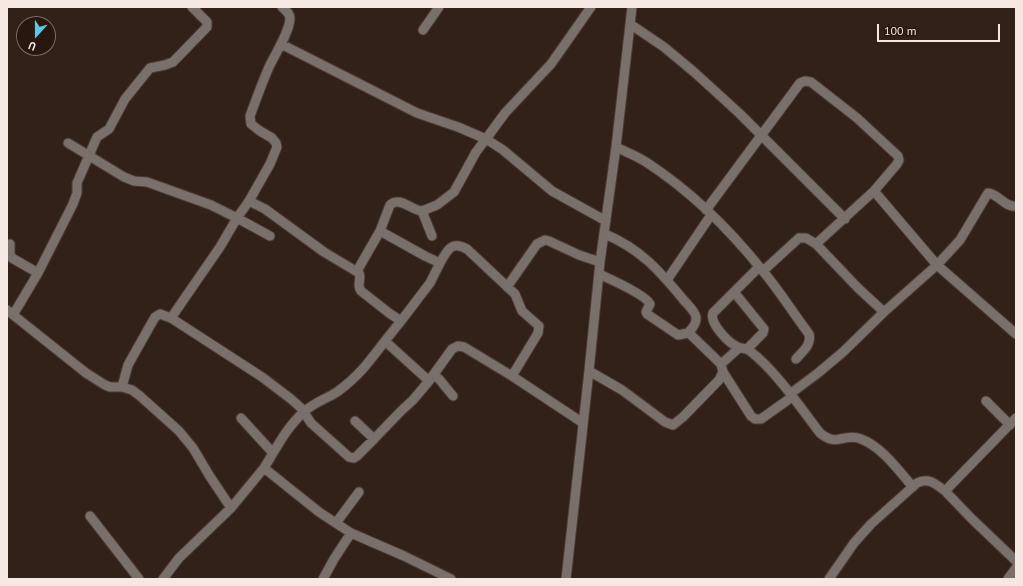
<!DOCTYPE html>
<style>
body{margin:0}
#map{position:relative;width:1023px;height:586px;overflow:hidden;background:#322119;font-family:"PT Sans",sans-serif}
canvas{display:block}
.frame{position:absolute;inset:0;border:8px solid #f5e8e3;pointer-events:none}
.north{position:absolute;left:16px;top:16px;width:40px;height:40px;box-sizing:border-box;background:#28170f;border:1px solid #7a6b64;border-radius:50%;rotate:201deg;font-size:11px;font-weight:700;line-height:16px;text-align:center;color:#f5e8e3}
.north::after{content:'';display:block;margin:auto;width:14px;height:18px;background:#5dc7e8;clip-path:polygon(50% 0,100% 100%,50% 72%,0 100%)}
.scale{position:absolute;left:877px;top:24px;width:123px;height:18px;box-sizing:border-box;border:2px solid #f5e8e3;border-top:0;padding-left:5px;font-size:12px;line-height:14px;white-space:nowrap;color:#f5e8e3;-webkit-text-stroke:3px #28170f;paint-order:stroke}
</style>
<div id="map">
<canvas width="1023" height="586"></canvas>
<div class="frame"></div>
<div class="north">U</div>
<div class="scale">100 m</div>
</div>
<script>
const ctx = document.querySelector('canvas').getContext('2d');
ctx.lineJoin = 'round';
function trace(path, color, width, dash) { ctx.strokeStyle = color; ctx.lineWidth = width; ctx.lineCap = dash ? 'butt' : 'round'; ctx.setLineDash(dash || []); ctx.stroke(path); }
const minor = new Path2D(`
 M630 24 664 47 694 72 739 113 845 219
 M423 30 439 7
 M281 44 417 113 458 127 486 139 503 150 552 191 606 221
 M68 143 124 177 134 181 147 182 211 205 237 218 270 236
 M616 147C626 152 637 156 646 162 689 190 730 230 762 270 779 290 793 313 809 334 812 345 802 352 796 359
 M249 201 265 209 324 252 359 273C362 279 356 285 361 291L389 313 401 321 385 341 429 381 452 349 458 346 464 347 512 376 583 423
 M706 210 800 83 805 81 811 82 857 118 898 156 899 160 897 164 874 191
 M422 211 432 236
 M380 231 390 205C400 196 411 210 422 211L437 205 454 192 476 152 486 139 505 113 551 64 591 7
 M605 234C640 249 658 269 682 298 686 303 695 311 696 317 697 323 692 329 688 333
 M10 244V254L12 258 38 273
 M816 244 858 288 884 312
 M759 267 713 313C709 323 728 342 736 346 741 349 746 348 750 351 776 371 800 407 820 433 838 448 844 432 861 439 882 447 898 470 913 487
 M357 271 380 231 425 256 440 263C447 251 451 240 467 249L515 294 522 311 539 326 538 333 512 376
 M763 271 799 238H806L816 244 874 191 937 265 1016 334
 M599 274C610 279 646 295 650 304L646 312 647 314 678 335 688 333 691 335 721 364 739 348
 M667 280 711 215
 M507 287 537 244 545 240 549 241 579 255 600 262
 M734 292 764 329 763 333 747 349
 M7 310 86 373 105 385 110 387H122L132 390 140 396 179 431 193 448 209 475 231 508 264 468 319 512 351 533 404 556 451 579
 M13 315 38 273 73 204 77 193V183L97 137 109 129 125 99 150 68 165 65 173 62 207 27V22L192 7
 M171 318 262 377 291 399 301 408 311 423 349 457 354 458 357 456 374 439
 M401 321 430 283 440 263
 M589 371 622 390 665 422 673 425 683 417 719 380 723 372 721 364
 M723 372 751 416 755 419H761L792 397
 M434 375 439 379 453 396
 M122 387 128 365 155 317 160 314 171 318 220 247 237 218 249 201 270 164 277 147 276 143 272 138 260 131 251 124 250 116C256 100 262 83 269 67 275 54 289 33 290 19 290 13 286 11 282 7
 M790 394 818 373 843 352 884 312 937 265 960 240 988 193C999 194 1005 208 1016 206
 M986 401 1010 425
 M241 418 273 453
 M355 421 374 439 401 411 413 400 429 381
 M264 468C276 449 287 426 305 411 315 402 326 399 337 392 359 376 369 362 385 341
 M945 491 972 519 1016 561
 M90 516 139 579
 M336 523 359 492
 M163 579 179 558 231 508
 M323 579 334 559 351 533
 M566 579 589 371 600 262 616 147 632 7
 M829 579 854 543 871 524 917 483C928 477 936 484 945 491L1016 418
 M1008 579 1016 568`);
trace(minor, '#4d3d35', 11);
trace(minor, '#7a706b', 9);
</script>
